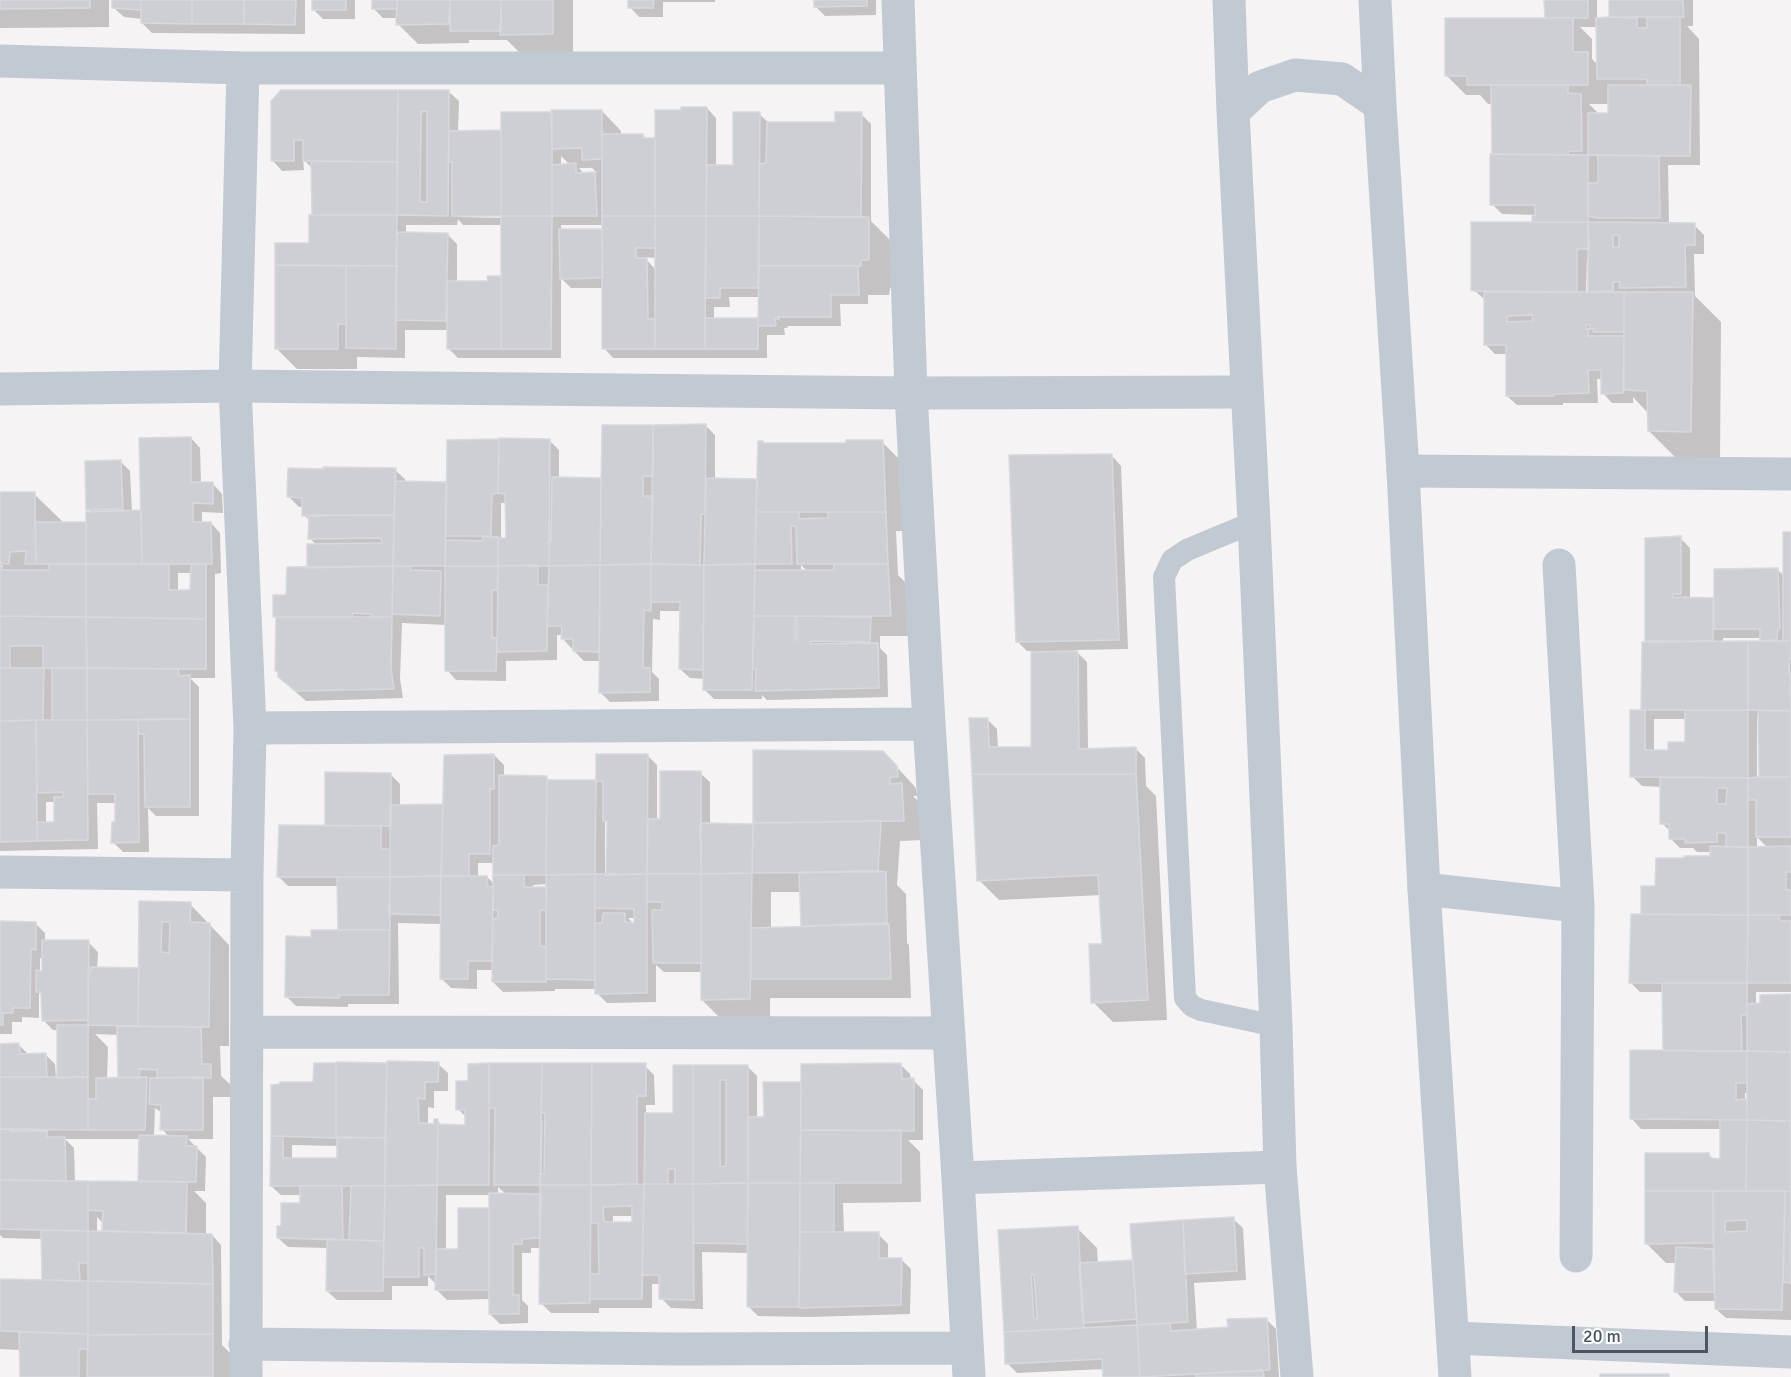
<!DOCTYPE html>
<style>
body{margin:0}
#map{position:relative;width:1791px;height:1377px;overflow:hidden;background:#f5f3f3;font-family:Signika,sans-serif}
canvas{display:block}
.scale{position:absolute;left:1572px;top:1326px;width:136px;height:27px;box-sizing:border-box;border:3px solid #4a5661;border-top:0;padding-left:8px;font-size:18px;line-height:21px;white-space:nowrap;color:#4a5661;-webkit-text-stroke:4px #fff;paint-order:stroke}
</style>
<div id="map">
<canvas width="1791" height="1377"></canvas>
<div class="scale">20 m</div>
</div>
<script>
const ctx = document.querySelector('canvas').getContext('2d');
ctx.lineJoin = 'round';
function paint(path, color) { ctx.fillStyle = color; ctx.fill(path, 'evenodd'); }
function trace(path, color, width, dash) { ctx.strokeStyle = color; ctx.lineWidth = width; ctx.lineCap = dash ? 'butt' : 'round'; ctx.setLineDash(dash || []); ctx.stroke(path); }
paint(new Path2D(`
 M0 0H109V27L0 28Z
 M114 0H305V34L152 33 142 23V19L124 17 114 8Z
 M313 0H355V19H323L313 9Z
 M373 0H573V54L522 55 507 40H469V43L418 44 398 24V18H383L373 8Z
 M630 0H715V2H663V17H639L630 7Z
 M815 0H876V15L825 16 815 6Z
 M1546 0H1597V19H1613L1611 16V0H1693V26H1687L1699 39 1700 165H1668L1669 225H1694L1704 235V254H1694L1695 296 1721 322 1720 461 1678 460 1649 431V414L1633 397V403H1612L1603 393V379H1597L1598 403H1563V405H1517L1507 396V354H1495L1485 344 1486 301 1473 289 1540 215 1502 214 1492 204 1493 104H1488L1480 95H1466L1446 75 1549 19ZM1580 27H1598V65L1592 59V39ZM1589 104H1610L1609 115H1600ZM1587 259H1590L1589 293H1586Z
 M281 92H449L459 101 458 132H502L602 111 621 131V136L643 135 647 140H657L683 111 707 108 716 118V166H735L759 114 769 123H837L861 114 871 124V221L897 247V288H890L889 295H868V304H840L841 326H787L788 328H784L785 335H767V358H613L604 348V288H571L561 278V358H458L448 348V330H405V358L357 357V369H297L277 349 279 267 277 265 311 244 313 217V169L303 159 304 170 282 171 273 161ZM561 156 570 165 561 166ZM579 168H592L597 173 584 174ZM461 214H509V218L461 217ZM458 219 463 225H503L502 277 489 282H457V244L447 234H406V225H457ZM561 225H604V230H561ZM644 257 656 258V270ZM729 297H760V319H714V307H730Z
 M705 425 715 435V479L759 480 763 442 765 444H848L882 442 902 462 905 531H896L898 575 908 585 910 636H880V648L887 655 888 697 767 700 762 695V699H714L705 690V679L690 678 680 669 681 611H660V620L653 619 652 672 659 679V701L610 702 600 692 601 661H584L574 651V649H572L563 639V635H557V660L506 661V681L456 680 447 670V625L402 623 400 679 403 698 306 701 290 687 276 671 277 619 274 616 308 569 316 545 310 538V521L304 515V507H299L289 497 395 470 405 479V483H448L549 440 559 450V479L603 480ZM501 503H507L508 539H501ZM801 565 807 571H801Z
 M191 438 200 448 201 484H213L222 494 223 513 202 512V523H211L220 533 221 573 215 574V678H190L199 687V816H156L148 808 149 852H123L113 842 117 823V803H97L98 849 0 851V494H34L64 523H88L92 513 88 509 120 461 130 471 132 512 142 511ZM178 573H192V591H178ZM46 802H55L56 823H46Z
 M1112 456 1121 466 1128 649 1075 650 1087 662 1088 750 1135 748 1145 758 1146 786 1156 796 1167 1020 1113 1022 1093 1002 1103 945 1101 895 999 900 979 880 987 719 997 729 998 749H1033L1032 651H1027L1017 641Z
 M1791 534V992H1756V1005L1791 995V1320L1726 1318 1716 1309V1301H1685L1675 1291 1677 1263H1666L1646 1243 1708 1154 1714 1160H1722V1129H1641L1632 1119 1665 1052 1664 992H1640L1630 982 1643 916V888H1657L1712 857 1711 852H1697L1693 848H1680L1671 839V832L1662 823 1661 787 1642 786 1632 776 1642 711 1646 643 1647 539 1680 538 1690 548V599H1715L1778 570 1785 577ZM1723 638H1762V642H1723ZM1757 718H1760V779H1757ZM1654 719H1687V744L1669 751 1654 752ZM1757 837 1768 848H1757ZM1745 1093H1748V1101H1745Z
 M883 752 916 788 917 796H913L922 805 923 840 900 841 897 885 906 894 907 943 909 945 911 998H770V1018L722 1020 702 1000V972H664L656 965V1002L607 1003 597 993V989H555V991L503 992 493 982V970H477V989L451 988 441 978 442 924 398 923 399 1004H348V1007L296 1006 286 996 313 938 339 931V886H288L279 877 327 827 390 774 400 784V806H444L494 755 504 765V777H546L550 781 595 782 597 784V755L648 756 657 765V820H662L700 773 710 782V825H754ZM605 820 608 824V876H605ZM478 863H495V885L487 877H478ZM548 884V889H533V885ZM771 892H801L802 928 771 929ZM628 918H635V925Z
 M141 903 190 904 229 945V1046H220L221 1076 231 1085V1097H213V1139H188L206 1157 205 1191H194L206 1203V1235H212L221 1245 222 1345 232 1355V1377H22L21 1350 0 1349V1281L44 1282 43 1239 3 1238 0 1235V1045L18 1044 28 1054H45L55 1064 56 1079H59V1030H53L43 1020V996L39 993V1018L22 1017V1022H12V1034H0V923H35L45 933V942H88L98 952 97 969H140ZM40 958 44 959V972H40ZM95 1034 119 1035V1079H107L108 1047ZM155 1108 162 1113V1129L169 1137H154ZM65 1139H140V1180L142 1183 75 1182 74 1148ZM97 1217 104 1224V1231L106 1233H97Z
 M316 1064H438L448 1073V1091H434V1108L428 1107V1125H435L438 1121 442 1126H467V1118L458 1109 644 1065 654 1075 655 1105H646V1115L674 1114V1066H747L757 1076V1119L765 1118V1084H802L901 1065 910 1074 911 1080H913L923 1090V1140H908L920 1152 921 1202 843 1203 844 1234H878L888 1244V1259H901L911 1269 910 1314 809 1317 758 1316 748 1306V1253L702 1252 703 1309 671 1308 661 1298V1284H652V1308H599V1313H551L541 1303 542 1248H531V1253H522V1300L528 1306V1323L500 1324 490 1314V1299L447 1300 437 1290 436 1284 428 1276V1286H392V1300H337L327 1291 328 1248 288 1247 278 1238 282 1228 302 1204V1195H281L271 1186 273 1086 314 1084ZM292 1145 338 1146V1160H292ZM498 1187 507 1195H498ZM446 1195H490V1210L459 1250H446ZM613 1216H633V1223L613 1224Z
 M1233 1219 1243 1228 1246 1280 1194 1283 1197 1331 1229 1329 1266 1319 1276 1329 1279 1377H1104V1369L1017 1373 1007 1363 1000 1232 1077 1228 1097 1248 1098 1264 1134 1261Z`), '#0003');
const building = new Path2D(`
 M0 0H90V8L0 9Z
 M112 0H141V10L112 8Z
 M141 0H192V24L141 23Z
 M192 0H244V24H192Z
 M244 0H296L295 25 244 24Z
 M312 0H346V10H312Z
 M372 0H397V9H372Z
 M397 0H450L449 24 396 25Z
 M450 0H501V31H450Z
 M501 0H553V34L500 35Z
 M628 0H654L653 8H628Z
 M814 0H867V6L814 7Z
 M1544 0H1588V18H1545Z
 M1609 0H1683L1684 17H1609Z
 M1609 17 1637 18V28H1647V17H1680V85H1647V79H1597L1596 18Z
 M1445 18H1573V52H1588V85H1467V76H1445Z
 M1491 85H1568V93L1581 94 1582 151H1568V155L1492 154Z
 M1608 85H1691L1690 156 1588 155V113H1608Z
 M281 90H398L397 162 303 161V140H294V161H271V101Z
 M398 90H449L448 216 397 215ZM427 111V202H420L421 112Z
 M681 107H707L706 216H655V110H681Z
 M551 110H602V159L582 160V148L552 149Z
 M501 112H552V216H501Z
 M733 112H760L759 216H706L707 165H733Z
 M835 112H862L861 217 759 216V164L766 163 767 122H835Z
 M501 130V216H452V162H449V131Z
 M602 134H643V138H655V216H602Z
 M1490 154 1588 155V222H1532V216H1535V205H1490Z
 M1598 155 1659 156 1660 218H1598L1588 216V183H1598Z
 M311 161 397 162V215H312Z
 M576 163V173L595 172 597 216H552V165Z
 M309 215H397L396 266 275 265V243H309Z
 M501 216H552L551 349H501Z
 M602 216H655V248H636V258H647L648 319H655V349H602Z
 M655 216H706L705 349H655Z
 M706 216H759L758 288H720V298H705Z
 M759 216 869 217V260H861V266H759Z
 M1471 222H1588L1589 249H1577V292L1474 291 1471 290Z
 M1588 222 1695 223V245H1685L1686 287 1619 288 1620 282H1613V291L1588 292ZM1613 235H1619V247H1613Z
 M559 229H602L603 278 560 279Z
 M397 232 448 233 446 321 396 320Z
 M275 265 346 266V324H338V349H275Z
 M346 266H396V349L346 348Z
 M759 266H858L859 295H831V317H778L779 319H775L776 326H758Z
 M487 276H501V349H447V281H488Z
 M1484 292H1624V332H1593L1594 329H1590V325L1586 324V329H1589L1588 336H1624L1623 393 1601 394V370H1588L1589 393 1554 394V396H1506V345H1484ZM1532 315 1533 321 1507 322V316Z
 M1624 292H1693L1691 432 1648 431 1647 391 1624 390Z
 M705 318H758V349H705Z
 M706 424 705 514H701L700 565 651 564 653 425Z
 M602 425H653V476H643V496H653L651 564 600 565Z
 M191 437V482H213V504L193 503V522H211L212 564H142L139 438Z
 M499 438 550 439 549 566H498V538H506L505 494 498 493Z
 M499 439 498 493 492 494 491 536H446L447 440Z
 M846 440H883L886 512H756L758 441H763V443H846Z
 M1112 454 1119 640 1016 642 1009 455Z
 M121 460 123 509 86 510 85 461Z
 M323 467 396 468 394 515 302 516V498L287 497 288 468 324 469Z
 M552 477 601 478 600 565 549 566V540L551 541Z
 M706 478 757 479 755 564 704 565Z
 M395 481 446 482 445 566H393Z
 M0 492H35L36 564H25L26 551 10 552 9 564 0 563Z
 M141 510 142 564H86V512Z
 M756 512H799V519L828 518V512H886L888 564H797L796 526H791L792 564H755Z
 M309 515H394L393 566 307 568V544L382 543 381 538 308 539Z
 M35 522H86V564H36Z
 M1783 532H1791V641H1783Z
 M1681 536V594H1672L1673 597 1713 598V641H1645V538Z
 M483 537H498V566H445L446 540 482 541Z
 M0 563H2V570H48L49 564H86V617L0 616Z
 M86 564H169V590H190L191 564H206V619L86 617Z
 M651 564 704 565 703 670 679 669 680 602H651Z
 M651 564V611L644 610 643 668H650V692L599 693 600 565Z
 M755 564 752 690H703L704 565Z
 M834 564H888L891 616H754L755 570H834Z
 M538 565V585H548L547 651 497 652 498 566Z
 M600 565 599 652 573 651V639H561L562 626H547L549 566Z
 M393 566H410L411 570 441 571 440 616 392 614Z
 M393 566 392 617H372L371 614 353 613 352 617H273V595H286L287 567Z
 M445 566H498L497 590H492V638H497L496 671H445Z
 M1778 568 1780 629 1778 628 1777 640 1760 641V629H1714V569Z
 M0 616 86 617 87 668H43V646H10V668H0Z
 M754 616H795V640H797V616L871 617 870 642 810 641V644L878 643 879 688 755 691 756 669H753Z
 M86 617 206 619V669L87 668Z
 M276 617H392L391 669 394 689 295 691 278 677V671H275Z
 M1748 641H1791V659H1789L1791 711 1748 710Z
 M1748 641V710H1641L1642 642Z
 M1078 651 1079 749 1136 747V774H972L969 718H988L989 747H1031V652Z
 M0 668H44L43 720 0 721Z
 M52 668H87V720H52Z
 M87 668 178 669 179 676 190 675V719L87 720Z
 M1630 710H1645V750H1668V742H1685V710H1748V778L1630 777Z
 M1758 710 1791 711V777H1759Z
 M190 719V807H145L144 734H138V720Z
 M36 720H87L88 840 37 841V822H54V797H63V792L37 793Z
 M36 720 37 841 0 842V721Z
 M87 720H138L139 842 111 843 112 822H115V794H88Z
 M753 750 883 751 897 766 898 777H890V784L902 783 904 821 753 823Z
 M494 754V789H490V854H469V876H441L444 755Z
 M596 754H648L647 874 606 875 607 821H603V781H596Z
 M660 771H701V874H647L648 819H660Z
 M325 772 391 773V826H325Z
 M972 774H1136L1148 1000 1091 1003 1089 944H1102L1098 875 977 881Z
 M499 775 547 776 546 875H493V846L499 845Z
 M1660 777 1748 778V847H1726V833H1717V842L1685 843V839H1669V824H1660ZM1717 788H1727L1726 804H1717Z
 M1759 777H1791V837H1756V800H1748V778Z
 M547 780H596L595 874 546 875Z
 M443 804 441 876 390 877V805Z
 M881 821 878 872 752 873 753 823Z
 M700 823 753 824 752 873 701 874Z
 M279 825 381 826V849H390V877H277Z
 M1710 846 1748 847V915L1641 914V886H1655L1656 858H1684V856H1710Z
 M1791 846V872H1786V890H1791V915H1748V847Z
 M879 871 886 872 887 923 801 926 799 872Z
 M752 873 750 999 701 1000V874Z
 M595 874H647V993L595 994V923H602L603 913H625V922L634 923V909L595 908Z
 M595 874V980L546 979V875Z
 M647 874H701V963H653L652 910H662V902H647Z
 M493 875H524V887H547L546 910H540V946L546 947V982H492L493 919 498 918V910H493Z
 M441 876H487V886L493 887 492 961H468V979H440Z
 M441 876 440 915 389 914 390 877Z
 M337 877H390V930H338Z
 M139 901 191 902 190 922 210 923 209 1027 138 1026ZM162 922H170L169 953 161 952Z
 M1631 914 1748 915 1747 983H1629Z
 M1748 915H1779L1780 921H1791V983H1747Z
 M0 921 36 922V950L31 949 30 1008H13V1013H3V1025H0Z
 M889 924 891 979H751V928Z
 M311 930H390L389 995H339V998L285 997 286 936 311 937Z
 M42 940H89L88 1020 42 1021 41 992H36V970L42 971Z
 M91 967 139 968 138 1026 88 1025V971H91Z
 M1662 983H1747V1015H1741L1742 1051H1663Z
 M1791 994V1052L1747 1051V1004L1760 1003V995Z
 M57 1025H88V1077L57 1078Z
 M117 1026 201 1027 202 1064H211V1078H157V1070L140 1069 139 1078H118Z
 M19 1043 20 1054 46 1053 47 1077H0V1044Z
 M1630 1050 1747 1051V1083H1736V1100L1747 1099V1120L1630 1119Z
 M1747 1051 1791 1052V1121L1747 1120Z
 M387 1061 439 1062 438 1082H425V1099L418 1098 419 1123 434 1124V1119H438L437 1185 385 1186Z
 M336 1062 387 1063 385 1138H336Z
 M314 1063H336V1138L271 1136V1085L279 1084 280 1082H313Z
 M489 1063V1185H437L438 1124 465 1125V1110H456V1081H468V1064Z
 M489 1063H542L540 1185H494L495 1108H489Z
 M542 1063H592L591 1185H540L542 1121 541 1174H544L545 1113H541Z
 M592 1063H646V1096H637V1184L591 1185Z
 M901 1063 902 1079 914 1078V1131L801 1130V1064Z
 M673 1065H693V1184H675V1169H668V1184H644L645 1113H673Z
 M693 1065H748V1183L693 1184ZM720 1080H726V1166L720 1167Z
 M0 1077H88V1130L0 1129Z
 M147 1077 145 1130H88V1099H96V1078Z
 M203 1077V1130H160L161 1105 149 1104 150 1078Z
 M763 1082H801L800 1183H748V1117H764Z
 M1720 1120H1747L1746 1191H1645V1153H1709L1710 1158 1720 1159Z
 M1747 1120 1791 1121V1191H1746Z
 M0 1129H11V1131H47V1137H65L66 1181 0 1180Z
 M801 1130H901V1183H800Z
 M139 1135 187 1136 186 1146H197L196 1182 138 1181Z
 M271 1136H283V1158H337V1137L385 1138V1186H270Z
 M0 1180 88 1181V1231L0 1229Z
 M88 1181 187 1182 186 1233 102 1231 103 1211 88 1210Z
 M748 1183H800L799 1307H747Z
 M748 1183 747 1244 693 1243V1184Z
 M800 1183H834V1232H800Z
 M644 1184 642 1299H590V1274H599L598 1223H591V1185ZM632 1206V1222H604L603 1207Z
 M644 1184H693L694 1300 659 1299V1275H642Z
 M437 1185 436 1274 424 1275V1248H419V1277H383L385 1186Z
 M540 1185H591L590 1303 539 1304Z
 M300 1186H342L343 1240 277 1238V1226H281V1203H300Z
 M351 1186H385L384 1241 349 1240Z
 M1645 1191H1713V1243L1645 1244Z
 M1713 1191H1785L1782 1310 1715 1309ZM1747 1220V1231L1725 1232V1221Z
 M1785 1191H1791V1283L1783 1282Z
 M489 1193 541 1194 540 1238 522 1239V1244H513V1295H519V1314H489Z
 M458 1208H489V1290H435L436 1249H458Z
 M1234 1217 1237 1271 1185 1274 1183 1220Z
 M1183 1220 1188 1322 1137 1325 1130 1224Z
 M1078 1226 1084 1328 1004 1332 998 1230ZM1031 1274 1034 1275 1037 1319H1034Z
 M41 1230 88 1231V1263H79L80 1281 42 1280Z
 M88 1231 212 1234 213 1284 88 1281Z
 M800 1232H879V1258H902L901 1305 799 1308Z
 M327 1239 384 1241 383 1291H326Z
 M1676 1247 1713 1249 1714 1292H1674Z
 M1133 1260 1137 1319 1083 1323 1079 1263Z
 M0 1279 88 1281V1334L0 1331Z
 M88 1281 213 1284V1334L88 1335Z
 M1267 1318 1270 1370 1140 1377 1137 1325 1170 1323 1171 1331 1228 1327 1227 1319Z
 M1137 1325 1140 1377H1103L1102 1359 1005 1364 1004 1332Z
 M19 1332 88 1334V1349H79V1377H20Z
 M213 1334V1377H87L88 1335Z
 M1263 1370 1264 1377H1196V1374Z
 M1600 1374H1669V1377H1600Z`);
paint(building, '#cdcfd5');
trace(building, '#d7d9de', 1.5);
trace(new Path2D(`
 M1254 522 1187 550 1172 560 1164 577 1185 998 1192 1006 1201 1010 1276 1026`), '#c1cad2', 22);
trace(new Path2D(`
 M898 0 911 393 929 724 958 1178 969 1377
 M0 61 243 68H900
 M243 68 235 386 250 728 247 875 246 1377
 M0 389 235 386 911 393 1247 392
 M1403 471 1791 474
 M1559 565 1578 906 1576 1256
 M250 728 929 724
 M0 872 247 875
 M1424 889 1578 906
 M248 1032 949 1033
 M958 1178 1280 1167
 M1453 1338 1791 1352
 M245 1344 677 1349 967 1348`), '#c1cad2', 33);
trace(new Path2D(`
 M1229 0 1233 112 1254 522 1276 1026 1280 1167 1297 1377
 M1375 0 1380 105 1403 471 1424 889 1455 1377
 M1233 112 1260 87 1295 75 1342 79 1380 105`), '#c1cad2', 33);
</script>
